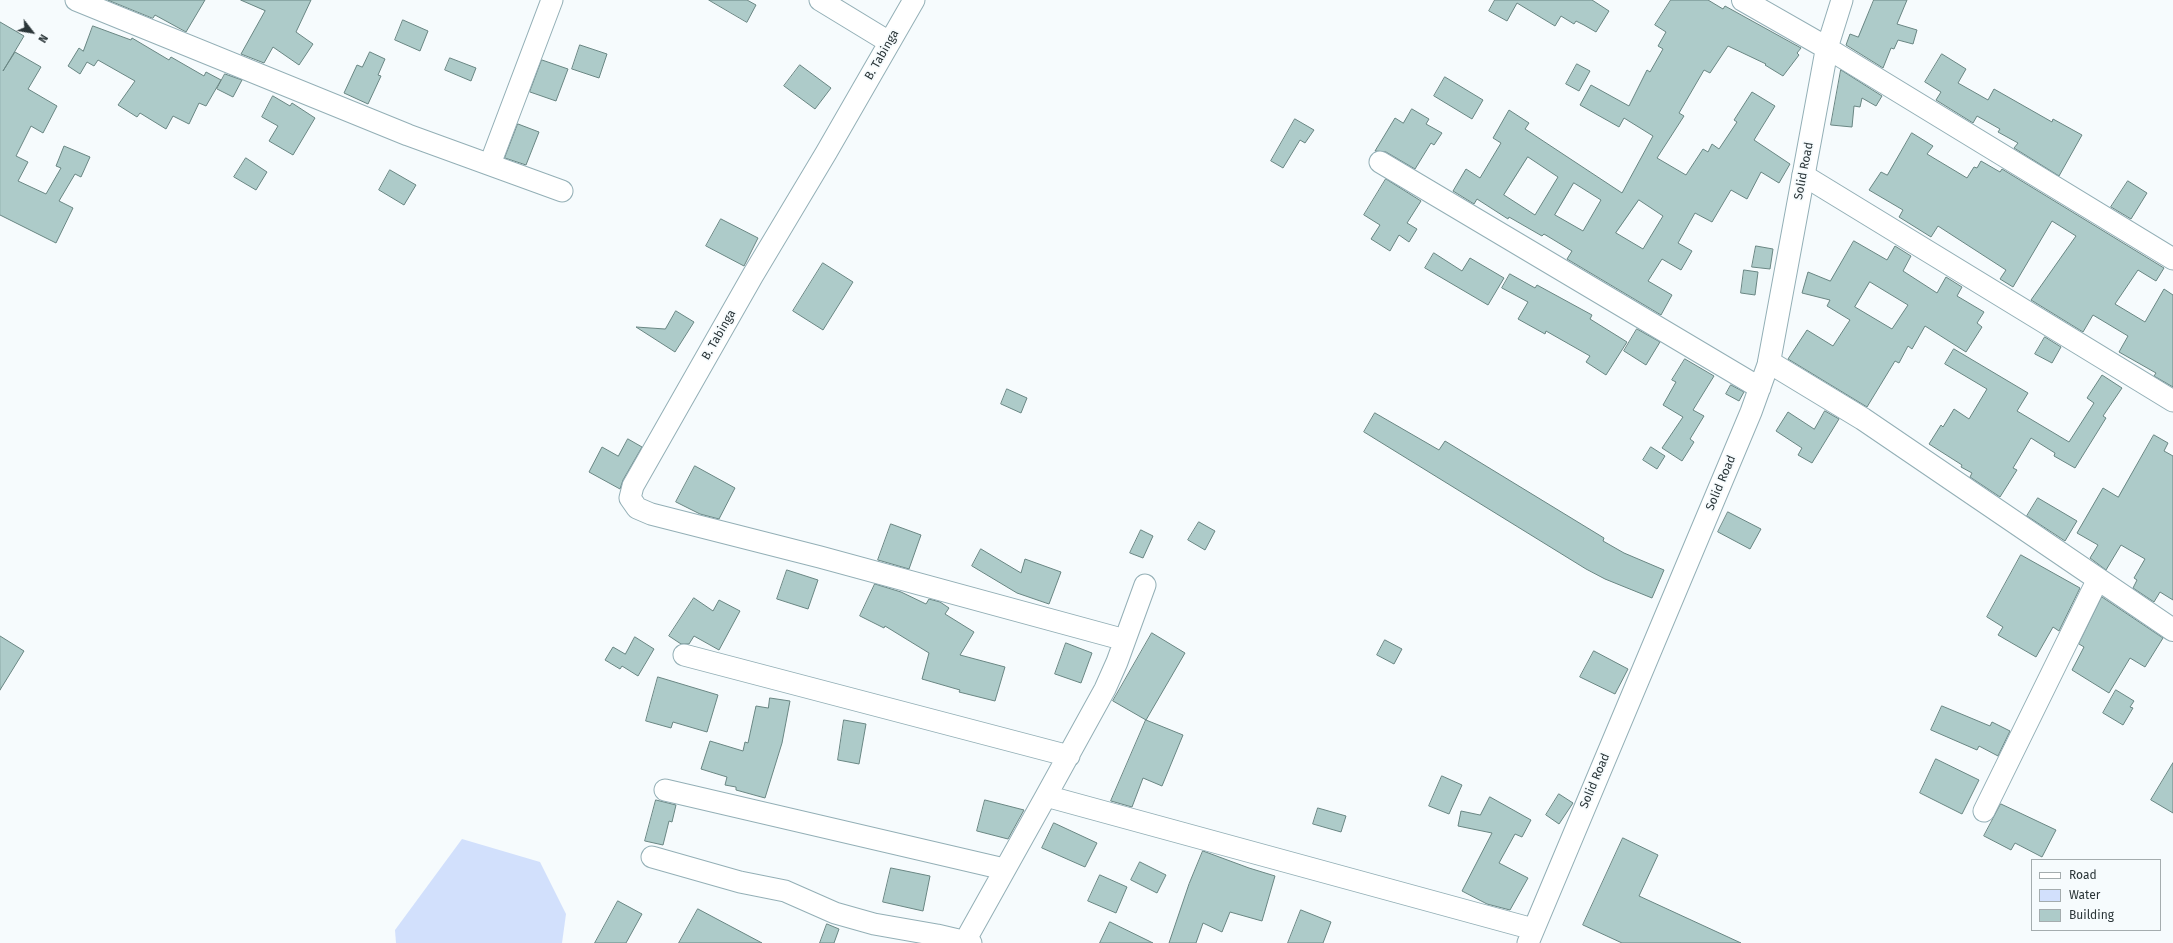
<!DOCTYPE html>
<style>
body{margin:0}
#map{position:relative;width:2173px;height:943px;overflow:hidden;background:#f6fbfd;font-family:"Fira Sans",sans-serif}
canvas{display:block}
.legend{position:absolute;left:2031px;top:859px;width:130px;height:72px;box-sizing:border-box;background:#f6fbfd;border:1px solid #a4acae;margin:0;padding:5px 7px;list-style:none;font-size:12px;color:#2a3538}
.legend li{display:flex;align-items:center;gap:8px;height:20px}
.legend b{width:20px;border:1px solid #a4acae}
.north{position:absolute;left:12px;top:12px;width:40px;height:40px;-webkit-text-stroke:3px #f6fbfd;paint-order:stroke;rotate:121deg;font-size:11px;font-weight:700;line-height:16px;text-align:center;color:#2a3538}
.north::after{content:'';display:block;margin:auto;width:14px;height:18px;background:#2a3538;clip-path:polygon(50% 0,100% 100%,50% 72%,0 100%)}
</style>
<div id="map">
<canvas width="2173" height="943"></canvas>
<ul class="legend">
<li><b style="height:5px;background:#fff"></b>Road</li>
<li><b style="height:11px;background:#d2e0fc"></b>Water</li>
<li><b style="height:11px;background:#adcbc9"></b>Building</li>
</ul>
<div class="north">N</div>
</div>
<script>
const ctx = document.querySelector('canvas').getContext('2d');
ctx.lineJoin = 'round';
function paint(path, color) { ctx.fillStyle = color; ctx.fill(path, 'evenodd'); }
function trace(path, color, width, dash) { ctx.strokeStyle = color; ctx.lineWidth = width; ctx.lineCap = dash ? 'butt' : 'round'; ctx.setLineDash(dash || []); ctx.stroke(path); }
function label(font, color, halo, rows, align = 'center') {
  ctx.font = font + ' "Fira Sans",sans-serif'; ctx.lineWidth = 3.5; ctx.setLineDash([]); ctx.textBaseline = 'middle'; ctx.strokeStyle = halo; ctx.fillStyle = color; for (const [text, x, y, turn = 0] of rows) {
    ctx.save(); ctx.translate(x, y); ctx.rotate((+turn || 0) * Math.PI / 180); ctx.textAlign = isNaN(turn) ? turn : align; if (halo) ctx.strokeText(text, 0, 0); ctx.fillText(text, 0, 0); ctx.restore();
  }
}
paint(new Path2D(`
 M462 839 540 862 566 914 562 943H396L395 930Z`), '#d2e0fc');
const building = new Path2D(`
 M108 0H205L186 32 155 15 153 18Z
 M241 0H311L296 32 313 44 299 65 273 47 264 63 241 54 265 11Z
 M709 0H747L756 5 747 22Z
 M1495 0H1592L1609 11 1596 32 1584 25 1576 21 1574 24 1561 16 1555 26 1517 3 1507 21 1489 11Z
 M1671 0H1708L1723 9 1725 6 1801 48 1797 53 1799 55 1783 76 1765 65 1766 64 1728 46 1710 73 1704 70 1679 113 1684 116 1657 158 1686 175 1703 149 1708 152 1712 144 1719 149 1737 122 1734 120 1752 92 1775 106 1754 140 1790 164 1779 183 1761 172 1747 199 1731 190 1712 222 1695 213 1678 243 1692 251 1681 270 1662 259 1648 281 1672 295 1661 315 1567 259 1572 251 1544 234 1542 236 1509 217 1508 219 1477 199 1474 204 1453 191 1466 169 1480 178 1501 143 1493 138 1509 110 1529 123 1525 129 1622 193 1653 136 1624 118 1619 127 1580 105 1591 85 1629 106 1647 70 1650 72 1663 49 1658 46 1666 32 1655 25ZM1528 157 1558 177 1535 215 1504 195ZM1574 183 1601 200 1583 231 1555 215ZM1639 200 1663 216 1643 249 1616 233Z
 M1874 0H1907L1897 24 1917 30 1913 44 1898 40 1894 49 1891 48 1883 68 1846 45 1850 34 1858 37Z
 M403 20 428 31 420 51 395 40Z
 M0 22 24 36 3 71 15 52 41 67 28 89 57 106 43 133 31 126 16 156 28 162 18 181 46 194 61 168 56 166 64 146 90 157 81 177 75 174 59 201 73 208 56 243 0 215Z
 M93 26 131 40 132 38 169 60 171 57 204 76 206 72 221 80 206 106 199 103 189 124 173 116 166 129 140 113 137 117 118 105 135 81 98 60 94 66 87 62 80 74 68 66 79 48 83 51Z
 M580 45 607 54 599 78 572 69Z
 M370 52 385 59 378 75 381 76 368 104 344 93 357 65 362 67Z
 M1942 54 1966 69 1958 83 1988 100 1994 89 2052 122 2053 119 2082 135 2059 176 2014 148 2018 143 1998 132 2000 129 1977 116 1973 123 1936 100 1941 92 1925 82Z
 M450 58 476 68 471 81 445 70Z
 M542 60 568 69 556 101 530 92Z
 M1577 64 1590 71 1579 91 1566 84Z
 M800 65 831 88 815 109 784 86Z
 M1841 70 1882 96 1876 106 1862 98 1860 107 1854 106 1852 127 1831 125Z
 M225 74 242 80 233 97 217 89Z
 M1445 77 1483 100 1472 119 1434 96Z
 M273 96 290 106 292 103 315 118 293 155 269 141 278 126 262 117Z
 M1412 109 1429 119 1426 124 1442 133 1434 145 1431 143 1415 169 1386 152 1375 151 1395 118 1403 123Z
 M1295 119 1314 130 1305 143 1300 140 1283 168 1271 161Z
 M518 124 539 132 526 165 505 158Z
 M1912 133 1933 146 1927 154 1967 178 1974 167 1977 168 1981 161 2000 172 2002 169 2164 268 2156 281 2138 270 2115 304 2145 322 2164 289 2173 295V387L2154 376 2156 373 2119 352 2128 336 2093 315 2083 332 2031 300 2076 236 2052 221 2013 287 2000 279 2006 270 1938 226 1931 237 1899 217 1903 210 1869 190 1881 172 1887 175Z
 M246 158 267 172 256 190 234 177Z
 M390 170 416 185 404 205 379 190Z
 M1386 179 1421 201 1407 223 1417 229 1409 242 1399 235 1390 251 1371 239 1380 225 1364 215Z
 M2128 181 2147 193 2131 219 2111 207Z
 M721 219 758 238 744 266 706 246Z
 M1854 241 1887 260 1895 246 1911 256 1903 271 1937 293 1946 277 1962 287 1957 296 1984 312 1977 323 1982 327 1966 352 1925 326 1912 349 1908 346 1899 363 1895 361 1867 407 1788 359 1807 330 1833 346 1850 320 1827 306 1830 300 1802 293 1808 272 1830 281ZM1870 282 1908 305 1892 329 1855 307Z
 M1756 246 1773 249 1770 269 1752 267Z
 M1434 253 1462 271 1470 258 1504 278 1488 305 1425 268Z
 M823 263 853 282 823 330 793 311Z
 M1744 270 1758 272 1755 295 1741 293Z
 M1510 274 1535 288 1537 285 1592 315 1590 319 1627 342 1606 375 1586 362 1590 356 1546 331 1545 334 1518 319 1528 302 1502 288Z
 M676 311 694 322 675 352 636 327 665 329Z
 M1637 329 1660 342 1646 365 1624 351Z
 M2045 337 2061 347 2052 363 2035 354Z
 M1954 349 2028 393 2017 411 2069 442 2094 403 2087 398 2102 375 2122 388 2103 416 2106 418 2075 468 2054 456 2055 453 2031 438 2013 468 2017 470 2000 497 1970 477 1972 473 1961 467 1962 465 1929 444 1941 425 1943 427 1954 409 1969 419 1987 389 1945 364Z
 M1685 359 1714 376 1693 410 1704 416 1690 439 1694 442 1682 461 1662 448 1683 417 1663 405 1676 382 1672 380Z
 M1731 385 1744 392 1739 401 1726 394Z
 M1007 389 1027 398 1021 413 1001 404Z
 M1825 411 1839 419 1812 463 1798 455 1802 448 1776 431 1788 412 1814 429Z
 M1375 413 1439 450 1445 441 1604 538 1603 541 1624 553 1664 570 1652 598 1605 579 1586 569 1364 432Z
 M2154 435 2168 443 2164 451 2173 456V600L2160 592 2154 602 2133 588 2137 580 2134 578 2145 559 2121 545 2106 570 2090 558 2098 545 2077 533 2103 488 2118 497Z
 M628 439 642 447 623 480 620 489 589 472 602 447 618 456Z
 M1651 447 1665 456 1657 469 1643 460Z
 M695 466 735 488 719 519 700 514 676 502Z
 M2038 498 2077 521 2065 541 2027 516Z
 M1728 512 1761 529 1750 549 1718 532Z
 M1199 522 1215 531 1205 550 1188 540Z
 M891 524 921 535 909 569 878 560Z
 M1141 530 1153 536 1143 558 1130 553Z
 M981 549 1021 573 1025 559 1061 572 1049 604 1017 593 972 566Z
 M2021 555 2080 588 2059 631 2053 627 2036 657 1998 635 2003 627 1987 617Z
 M787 570 818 580 808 609 777 599Z
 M875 584 901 592 926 604 929 599 940 602 949 608 945 614 974 632 960 655 1005 667 995 701 959 692 960 690 922 679 929 653 885 626 884 628 860 616Z
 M2102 597 2163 638 2145 667 2130 658 2109 693 2072 670 2084 647 2079 644Z
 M694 598 713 611 719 600 740 611 719 650 694 636 689 644H681L669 636Z
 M1152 633 1185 653 1146 720 1113 701Z
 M0 636 24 651 0 690Z
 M635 637 654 649 638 676 622 666 620 669 605 660 613 647 625 654Z
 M1385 640 1402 649 1394 664 1377 655Z
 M1066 643 1092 653 1081 683 1055 674Z
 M1594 651 1628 669 1615 694 1580 677Z
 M658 677 718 695 707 732 673 722 671 728 646 721Z
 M2116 690 2134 701 2130 707 2133 708 2123 725 2103 713Z
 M770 698 790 701 782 743 765 798 736 790V787L725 785 727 777 701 769 710 741 743 751 745 742 748 743 756 706 768 708Z
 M1942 706 1990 726 1992 722 2010 731 1998 756 1979 746 1977 750 1931 730Z
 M844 720 866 724 859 764 838 760Z
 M1146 720 1183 735 1162 786 1143 778 1132 807 1111 801Z
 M1936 759 1979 780 1962 814 1920 793Z
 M2173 763V813L2151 800Z
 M1442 776 1462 785 1449 814 1429 806Z
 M1559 794 1573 803 1559 824 1546 815Z
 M1490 797 1531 820 1522 837 1515 834 1499 863 1528 878 1510 910 1487 904 1462 891 1492 833 1458 826 1461 811 1480 815Z
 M656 800 676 805 672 822 669 821 663 845 645 841Z
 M985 800 1024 810 1008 839 977 831Z
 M2001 804 2056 830 2042 857 2015 843 2011 850 1984 836Z
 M1318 808 1346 816 1341 832 1313 824Z
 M1054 823 1097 843 1085 867 1042 848Z
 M1623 838 1658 855 1639 896 1741 943H1622L1583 925Z
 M1203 851 1249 868 1275 876 1262 921 1230 912 1222 932 1203 923 1196 943H1169L1189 884Z
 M1140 862 1166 875 1157 893 1131 880Z
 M891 868 930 876 923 911 883 902Z
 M1100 875 1127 887 1116 913 1088 901Z
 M618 901 642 914 626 943H595Z
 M698 909 762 943H679Z
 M1301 910 1331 922 1323 943H1288Z
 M1110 922 1153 943H1100Z
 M827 924 839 929 834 943H820Z`);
paint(building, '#adcbc9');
trace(building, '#698683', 1);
const minor = new Path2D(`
 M76 0 408 135 562 191
 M820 0 889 42
 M914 0 826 153 753 275 633 486 630 498 637 508 651 514 820 557 1125 640
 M1842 0 1827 48 2173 259
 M1380 162 1760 388
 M490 164 552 0
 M1803 175 2173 401
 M684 655 1069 756
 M665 790 1004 869
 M1046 796 1105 689 1117 662 1145 585
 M1984 811 2098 579
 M652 857 740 882 785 891 835 913 874 924 937 935 971 943
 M965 941 1046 796 1533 929
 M1528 943 1751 412 1769 362`);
const tertiary = new Path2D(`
 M1743 0 1827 48 1769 362 1863 419 2173 630`);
trace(minor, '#93afb6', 23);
trace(tertiary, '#93afb6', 24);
trace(minor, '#fff', 21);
trace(tertiary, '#fff', 22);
label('12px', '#2a3538', '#f6fbfd', [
 ["B. Tabinga",882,55,-60],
 ["Solid Road",1804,171,-79],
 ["B. Tabinga",719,335,-60],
 ["Solid Road",1721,483,-67],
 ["Solid Road",1595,781,-67]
]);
</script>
